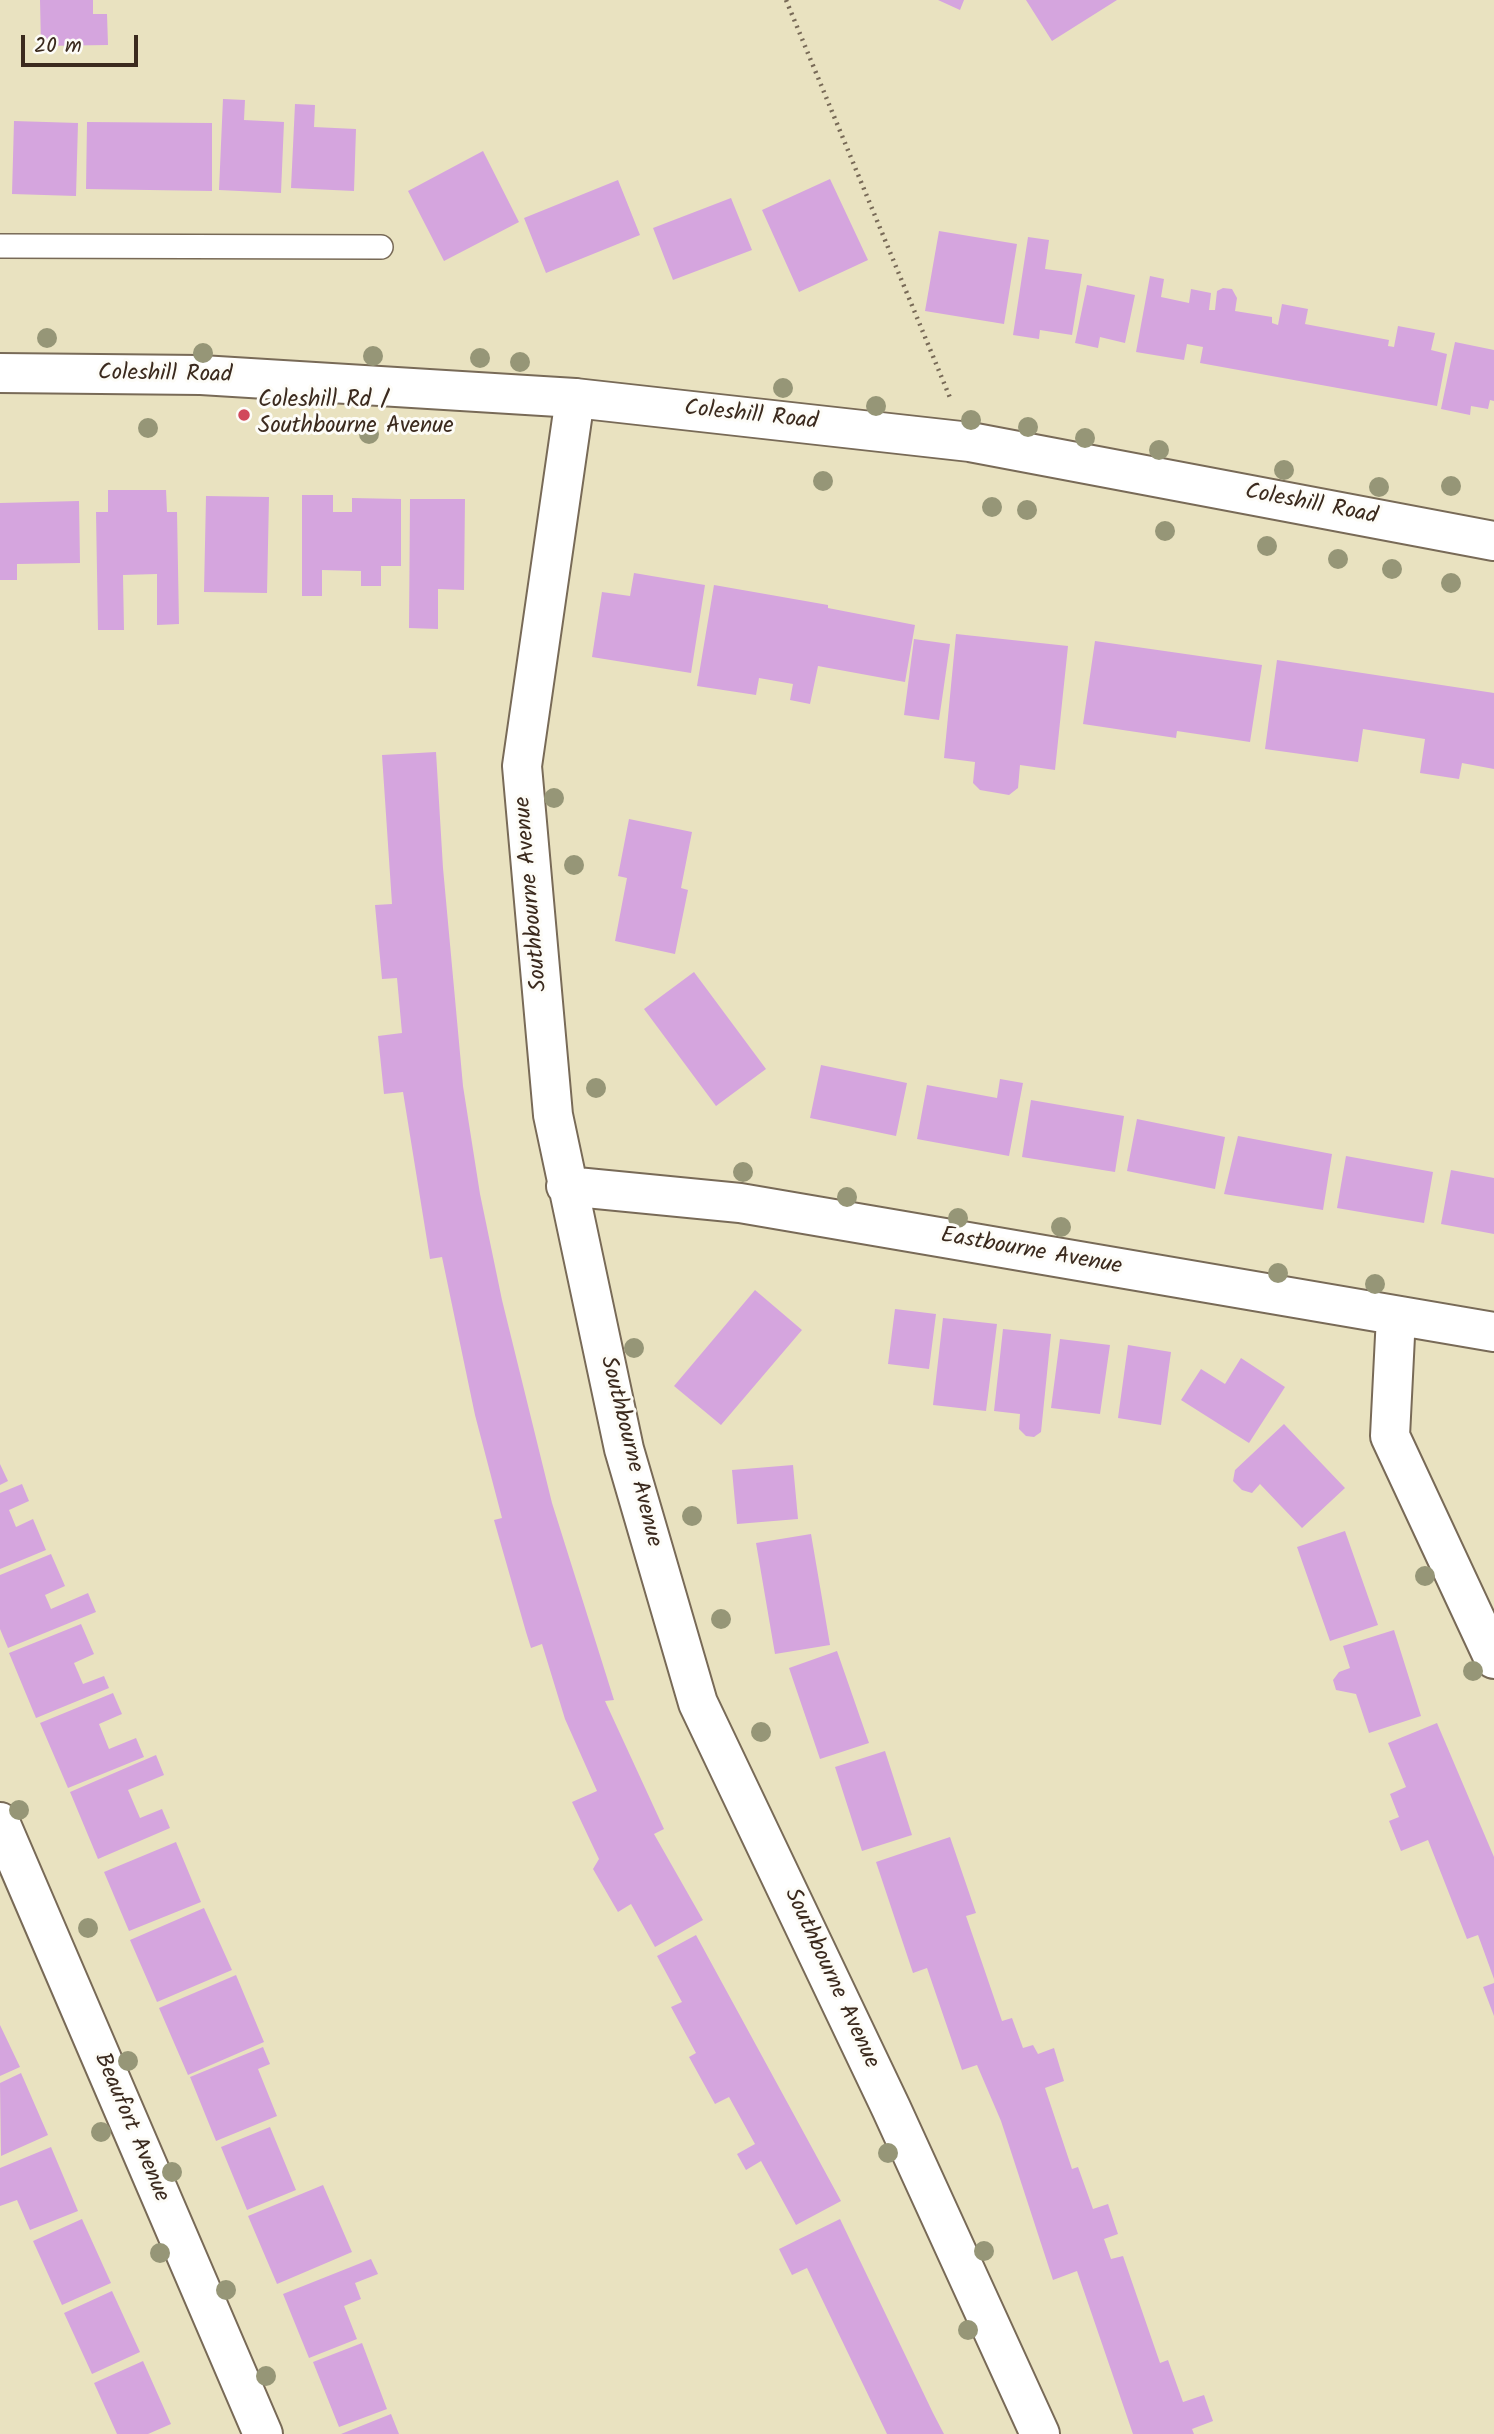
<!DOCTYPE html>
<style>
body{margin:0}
#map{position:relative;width:1494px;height:2434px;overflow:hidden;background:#e9e2c0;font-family:Kalam,sans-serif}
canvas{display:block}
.scale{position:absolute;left:21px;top:35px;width:117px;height:32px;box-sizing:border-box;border:4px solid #3b2a1e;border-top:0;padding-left:9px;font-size:21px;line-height:24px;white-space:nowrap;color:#3b2a1e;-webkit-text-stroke:5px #fdfcf7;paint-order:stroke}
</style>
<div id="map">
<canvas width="1494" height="2434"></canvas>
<div class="scale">20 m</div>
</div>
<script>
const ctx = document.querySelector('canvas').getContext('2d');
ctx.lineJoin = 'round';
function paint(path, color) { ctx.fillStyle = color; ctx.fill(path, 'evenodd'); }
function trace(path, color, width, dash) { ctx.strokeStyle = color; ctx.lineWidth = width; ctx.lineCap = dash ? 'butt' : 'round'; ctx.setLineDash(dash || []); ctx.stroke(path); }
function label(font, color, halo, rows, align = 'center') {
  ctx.font = font + ' Kalam,sans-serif'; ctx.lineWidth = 6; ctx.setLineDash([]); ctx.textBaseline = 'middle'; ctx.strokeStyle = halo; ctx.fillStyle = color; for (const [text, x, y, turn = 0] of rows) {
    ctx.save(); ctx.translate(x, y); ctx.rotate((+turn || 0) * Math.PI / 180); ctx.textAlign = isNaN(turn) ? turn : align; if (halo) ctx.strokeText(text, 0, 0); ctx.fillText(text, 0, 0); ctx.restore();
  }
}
paint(new Path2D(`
 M40 0H93V14H107L108 45 41 46Z
 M938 0H964L960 10Z
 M1026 0H1117L1052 41Z
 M223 99 245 100 244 120 284 122 281 193 219 190Z
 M295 104 315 105 314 127 356 129 354 191 291 188Z
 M14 121 78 123 76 196 12 194Z
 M87 122 212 123V191L86 189Z
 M483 151 519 222 444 261 408 191Z
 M830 179 868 260 799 292 762 210Z
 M618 180 640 235 546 273 524 218Z
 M731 198 752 250 673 280 653 228Z
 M939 231 1017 244 1004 324 925 311Z
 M1028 237 1049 240 1045 269 1082 274 1072 335 1040 330 1039 339 1013 335Z
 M1150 276 1164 279 1161 297 1189 303 1191 289 1211 293 1209 310H1215L1217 291 1223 288 1232 289 1237 298 1235 311 1272 317V323L1278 325 1282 304 1308 309 1305 324 1389 340 1388 346 1394 347 1398 326 1435 333 1431 350 1447 354 1437 406 1200 363 1203 347 1187 344 1184 360 1136 352Z
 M1087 285 1135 295 1125 343 1100 337 1098 348 1075 343Z
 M1455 342 1494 350V401L1490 400 1488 409 1471 406 1470 415 1441 409Z
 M108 490H166L167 512H177L179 624 157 625V574L123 575 124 630H98L96 512H108Z
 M302 495H333V512H352V498L401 499V566H381V586H361V571L322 570V596H302Z
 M206 496 269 497 267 593 204 592Z
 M410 499H465L464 590 438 589V629L409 628Z
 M79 501 80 563 17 564V580H0V503Z
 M634 573 705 585 691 673 592 657 602 592 630 596Z
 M714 585 828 605V608L915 625 905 682 818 666 810 704 790 700 793 684 759 678 756 695 697 686Z
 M956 634 1068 646 1055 770 1020 765 1018 788 1009 795 980 790 973 783 975 762 944 758Z
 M914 639 950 644 939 720 904 715Z
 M1095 641 1262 665 1250 742 1177 731 1176 738 1083 724Z
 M1277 660 1494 693V769L1462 763 1459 779 1420 773 1425 739 1363 729 1358 762 1265 749Z
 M436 752 443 868 463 1086 480 1194 502 1300 552 1503 614 1700 605 1701 664 1829 654 1834 703 1920 655 1947 631 1904 618 1912 593 1869 599 1859 572 1802 597 1791 565 1719 542 1644 531 1648 526 1632 494 1520 502 1518 475 1415 442 1257 430 1259 403 1092 384 1094 378 1036 402 1033 397 978 382 979 375 905 392 904 382 755Z
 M629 819 692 832 681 888 688 890 675 954 615 941 627 878 618 876Z
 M694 972 766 1069 716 1106 644 1009Z
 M821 1065 907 1083 896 1136 810 1118Z
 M1000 1079 1023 1083 1009 1156 917 1139 927 1085 997 1098Z
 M1031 1100 1124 1116 1115 1172 1022 1157Z
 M1137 1119 1225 1137 1215 1189 1127 1171Z
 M1238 1136 1332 1154 1323 1210 1224 1194Z
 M1346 1156 1433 1172 1424 1223 1337 1208Z
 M1451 1170 1494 1178V1234L1441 1224Z
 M755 1290 802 1330 721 1425 674 1386Z
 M895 1309 936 1314 929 1369 888 1364Z
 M943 1318 997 1324 986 1411 933 1405Z
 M1003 1329 1051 1334 1041 1432 1034 1437 1026 1436 1019 1429 1020 1414 994 1411Z
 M1060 1339 1110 1345 1100 1414 1051 1408Z
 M1128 1345 1171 1352 1161 1425 1118 1418Z
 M1241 1358 1285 1387 1249 1443 1181 1400 1201 1369 1225 1384Z
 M1284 1424 1345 1488 1302 1528 1260 1484 1252 1493 1242 1490 1233 1481 1235 1470Z
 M0 1464 8 1481 0 1485Z
 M793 1465 798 1519 737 1524 732 1470Z
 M22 1484 29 1501 9 1510 16 1527 33 1519 46 1550 0 1569V1493Z
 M1345 1531 1378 1625 1330 1641 1297 1547Z
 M811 1534 830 1645 775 1654 756 1543Z
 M51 1554 65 1586 45 1595 51 1609 88 1593 96 1612 8 1648 0 1629V1575Z
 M81 1624 94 1654 74 1663 83 1684 104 1676 109 1688 36 1718 9 1653Z
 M1394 1630 1421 1716 1369 1733 1356 1694 1336 1690 1333 1680 1339 1672 1350 1668 1343 1646Z
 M837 1651 869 1743 820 1759 789 1668Z
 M113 1693 122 1714 99 1724 109 1749 136 1738 144 1757 68 1788 40 1723Z
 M1437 1723 1494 1857V1979L1478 1935 1467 1939 1428 1840 1401 1851 1389 1821 1399 1817 1390 1794 1406 1787 1388 1743Z
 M885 1751 912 1835 862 1851 835 1767Z
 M156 1755 164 1775 128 1790 140 1818 162 1809 170 1828 98 1859 70 1792Z
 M950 1837 976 1913 966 1916 1002 2021 1012 2018 1023 2048 1033 2045 1038 2054 1054 2048 1064 2081 1045 2088 1072 2169 1078 2167 1093 2209 1108 2204 1118 2234 1104 2239 1111 2259 1123 2256 1160 2363 1168 2360 1183 2402 1204 2395 1213 2421 1192 2429 1194 2434H1133L1077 2271 1053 2280 1001 2121 977 2065 962 2070 927 1968 913 1973 876 1862Z
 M176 1842 201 1902 129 1931 104 1872Z
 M204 1908 232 1970 157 2002 130 1940Z
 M696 1935 841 2201 796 2225 761 2161 746 2170 737 2154 755 2144 729 2097 715 2104 689 2057 696 2053 671 2007 682 2002 657 1956Z
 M236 1975 264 2042 188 2075 159 2008Z
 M1494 1983V2016L1483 1987Z
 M0 2025 20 2067 0 2076Z
 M263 2047 270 2064 258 2069 277 2116 216 2141 190 2077Z
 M21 2073 48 2135 1 2156 0 2083Z
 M270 2127 296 2190 247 2210 221 2147Z
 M51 2147 78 2211 30 2230 17 2200 0 2206V2168Z
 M323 2185 352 2252 277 2284 248 2216Z
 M82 2219 111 2283 62 2305 33 2241Z
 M840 2219 933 2413 944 2434H887L807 2268 792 2275 779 2249Z
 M371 2259 378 2274 355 2283 361 2299 344 2306 357 2339 309 2358 283 2294Z
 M112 2291 140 2352 92 2374 64 2313Z
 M362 2343 387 2409 339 2427 313 2362Z
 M143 2361 171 2424 148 2434H117L94 2383Z
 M391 2414 399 2434H341Z`), '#d5a5de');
const service = new Path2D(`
 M0 246 381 247`);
const minor = new Path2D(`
 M575 398 522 766 553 1115 624 1449 698 1703 891 2108 1040 2434
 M566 1186 740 1203 1494 1332
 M1396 1316 1390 1436 1494 1659
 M0 1822 263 2434`);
const secondary = new Path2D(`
 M0 373 201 375 575 398 970 442 1494 541`);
trace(service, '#786a57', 26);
trace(minor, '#786a57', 42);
trace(secondary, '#786a57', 42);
trace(new Path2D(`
 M786 0 951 400`), '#786a57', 4.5, [2, 5]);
trace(service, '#fff', 23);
trace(minor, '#fff', 38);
trace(secondary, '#fff', 38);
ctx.fillStyle = '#969677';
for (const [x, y] of [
 [47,338],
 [203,353],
 [373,356],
 [480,358],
 [520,362],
 [783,388],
 [876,406],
 [971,420],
 [1028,427],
 [148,428],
 [369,434],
 [1085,438],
 [1159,450],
 [1284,470],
 [823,481],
 [1451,486],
 [1379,487],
 [992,507],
 [1027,510],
 [1165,531],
 [1267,546],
 [1338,559],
 [1392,569],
 [1451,583],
 [554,798],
 [574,865],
 [596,1088],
 [743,1172],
 [847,1197],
 [958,1218],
 [1061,1227],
 [1278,1273],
 [1375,1284],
 [634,1348],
 [692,1516],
 [1425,1576],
 [721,1619],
 [1473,1671],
 [761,1732],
 [19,1810],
 [88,1928],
 [128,2061],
 [101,2132],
 [888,2153],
 [172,2172],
 [984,2251],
 [160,2253],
 [226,2290],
 [968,2330],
 [266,2376]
]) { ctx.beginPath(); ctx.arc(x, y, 10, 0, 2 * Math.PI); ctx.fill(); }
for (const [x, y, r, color] of [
 [244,415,7,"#d1495b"]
]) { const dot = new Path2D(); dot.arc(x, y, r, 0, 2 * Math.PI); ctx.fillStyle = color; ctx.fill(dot); trace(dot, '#fdfcf7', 2.5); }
label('23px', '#3b2a1e', '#fdfcf7', [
 ["Coleshill Road",165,376,1],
 ["Coleshill Road",751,417,6],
 ["Coleshill Road",1311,506,11],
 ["Southbourne Avenue",533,894,-95],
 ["Eastbourne Avenue",1031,1253,10],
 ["Southbourne Avenue",629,1452,76],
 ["Southbourne Avenue",830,1979,65],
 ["Beaufort Avenue",130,2128,67]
]);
label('23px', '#3b2a1e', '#fdfcf7', [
 ["Coleshill Rd /",258,402],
 ["Southbourne Avenue",258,428]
], 'left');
</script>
